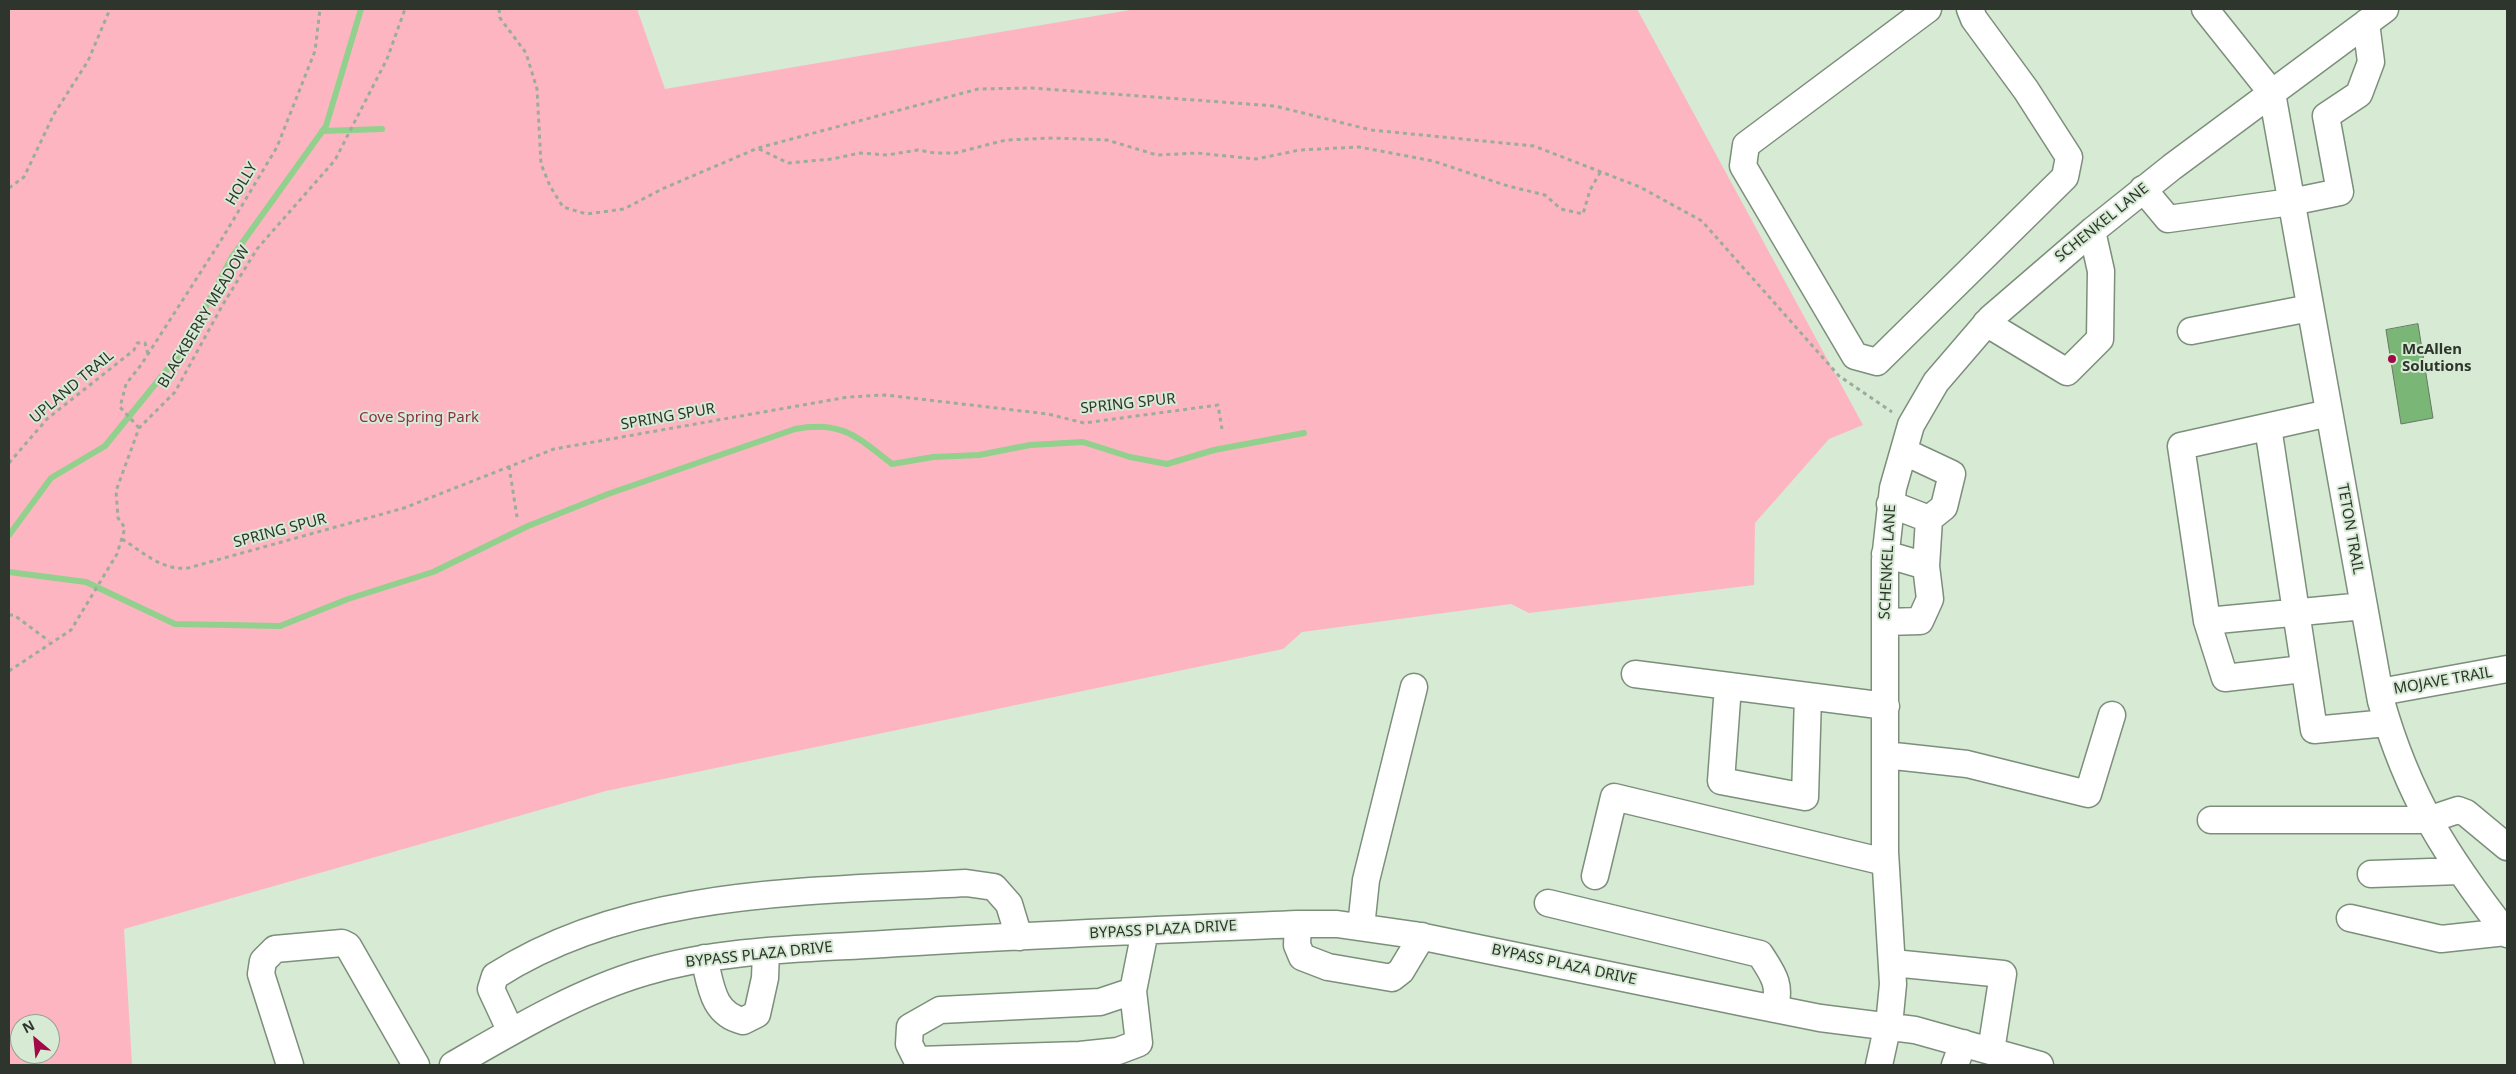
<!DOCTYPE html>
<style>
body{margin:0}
#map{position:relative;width:2516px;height:1074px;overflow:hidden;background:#d6ead4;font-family:"Noto Sans",sans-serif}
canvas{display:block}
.frame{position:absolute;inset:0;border:10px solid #2d352c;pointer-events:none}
.north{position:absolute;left:10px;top:1014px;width:50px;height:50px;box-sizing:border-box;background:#d6ead4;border:1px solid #92a291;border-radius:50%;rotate:332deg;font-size:14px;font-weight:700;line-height:20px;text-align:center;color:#2d352c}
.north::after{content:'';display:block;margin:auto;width:18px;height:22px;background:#a20947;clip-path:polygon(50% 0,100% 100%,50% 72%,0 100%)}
</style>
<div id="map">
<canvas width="2516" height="1074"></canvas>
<div class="frame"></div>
<div class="north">N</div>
</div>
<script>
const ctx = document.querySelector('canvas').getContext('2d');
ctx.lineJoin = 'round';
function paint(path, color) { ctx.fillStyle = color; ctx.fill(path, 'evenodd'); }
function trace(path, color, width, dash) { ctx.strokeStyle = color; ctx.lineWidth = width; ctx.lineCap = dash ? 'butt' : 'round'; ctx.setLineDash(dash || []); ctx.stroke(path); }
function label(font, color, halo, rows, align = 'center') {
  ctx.font = font + ' "Noto Sans",sans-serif'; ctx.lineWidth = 4; ctx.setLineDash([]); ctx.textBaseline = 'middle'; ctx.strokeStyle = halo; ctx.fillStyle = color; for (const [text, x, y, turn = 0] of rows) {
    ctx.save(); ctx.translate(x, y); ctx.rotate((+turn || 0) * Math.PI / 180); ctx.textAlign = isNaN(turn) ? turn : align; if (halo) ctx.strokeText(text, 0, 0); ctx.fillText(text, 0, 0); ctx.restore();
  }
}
paint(new Path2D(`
 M9 9H637L665 89 1136 9H1637L1863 425 1829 439 1755 523 1754 585 1529 613 1511 604 1302 632 1283 649 606 791 124 929 132 1065H9ZM20 1024H50V1054H20Z`), '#fdb5c2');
trace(new Path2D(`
 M322 131 382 129
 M9 535 51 478 105 446 183 350 232 257 326 126 361 9
 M9 572 86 582 175 624 280 626 348 599 433 572 528 526 608 494 795 429C842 420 857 437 892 464L933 457 979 455 1030 445 1083 442 1130 457 1167 464 1214 450 1304 433`), '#92d08e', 6);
const building = new Path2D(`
 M2418 324 2433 418 2401 424 2386 330Z`);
paint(building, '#7ab676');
trace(building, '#667865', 1);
const minor = new Path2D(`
 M1928 9 1746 145 1743 166 1855 356 1877 362 2065 177 2069 157 2026 90 1974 19 1970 9
 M2205 9 2272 93 2381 701C2408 796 2446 856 2507 934
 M2143 189 2168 219 2291 202 2340 192 2326 116 2359 94 2371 62 2366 23
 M1986 323 2067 372 2100 339 2101 271 2092 231
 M2191 331 2310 308
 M2268 427 2314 730 2387 723
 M1905 452 1952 474 1944 507 1929 519
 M1890 504 1929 519 1926 566
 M2207 621 2364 606
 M1885 622 1920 621 1930 599 1926 566 1885 554
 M2303 669 2225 678 2207 621 2181 446 2329 413
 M1635 674 1886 706
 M1728 686 1721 781 1805 797 1808 696
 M2380 692 2507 669
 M1885 755 1967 764 2088 794 2112 715
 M2211 820H2428L2458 810 2466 813 2507 847
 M2371 874 2460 871
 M1595 876 1614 797 1885 862
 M1548 903 1760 954C1773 974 1782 985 1774 1009
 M2350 918 2441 939 2506 932
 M1298 924 1297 945 1302 957 1328 967 1392 978 1401 971 1422 936
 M1361 927 1366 880 1414 687
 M704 958C711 985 712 1014 743 1021L757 1014 765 978 766 952
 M1893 963 2003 974 1991 1051
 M1133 991 1139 1043 1118 1051 1080 1055 917 1060 909 1044 910 1027 940 1010 1100 1002 1133 991 1145 931
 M511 1032 491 989 495 976C632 888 809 892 966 883L994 887 1009 904 1019 937
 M290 1065 261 974 263 961 275 949 342 943 348 946 416 1065
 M453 1065C514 1030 577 992 645 972 722 949 804 949 884 944 1022 935 1160 930 1298 924H1337L1414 935 1750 1004 1820 1018 1915 1030 2040 1065
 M1879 1065 1890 1015 1893 984 1885 852V560L1893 488 1911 425 1936 382 1991 318 2092 231 2172 167 2385 9
 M1955 1065 1963 1043`);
trace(minor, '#7c8f7b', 29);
trace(new Path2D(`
 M499 9 500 18 526 53 537 89 541 164 550 186 563 207 587 214 624 209 662 189 758 148 978 89 1032 88 1275 106 1371 130 1534 146 1640 187 1702 221 1839 376 1892 412
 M759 149 788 163 832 159 860 153 887 155 918 150 935 153H955L1006 140 1053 138 1107 140 1157 155 1197 153 1256 159 1300 150 1359 147 1433 161 1508 186 1545 195 1561 209 1583 214 1590 190 1601 171
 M9 188 24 177 54 114 88 61 110 9
 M139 428 120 407 126 384 141 365 220 242 277 147 315 51 320 9
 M9 463 47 419 134 350 137 343H145L148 354
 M509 466 517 517
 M122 539C143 552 162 571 188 568L404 508 554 449 848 397 885 395 1048 414 1084 423 1218 405 1222 429
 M9 615H14L49 641
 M9 671 71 630 117 554 125 528 118 518 116 491 139 428 175 392 222 306 257 249 335 160 387 59 405 9`), '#9cac9b', 3, [4, 4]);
trace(minor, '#fff', 26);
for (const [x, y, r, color] of [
 [2392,359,5,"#a20947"]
]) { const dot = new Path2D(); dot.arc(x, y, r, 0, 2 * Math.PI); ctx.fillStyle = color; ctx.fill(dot); trace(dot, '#d6ead4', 2); }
label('15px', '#2d352c', '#d6ead4', [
 ["HOLLY",242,184,-59],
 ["SCHENKEL LANE",2102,223,-39],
 ["BLACKBERRY MEADOW",204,317,-59],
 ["UPLAND TRAIL",72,387,-40],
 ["SPRING SPUR",1128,404,-6],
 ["SPRING SPUR",668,417,-10],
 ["TETON TRAIL",2350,529,80],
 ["SPRING SPUR",280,531,-15],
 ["SCHENKEL LANE",1888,562,-87],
 ["MOJAVE TRAIL",2443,681,-10],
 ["BYPASS PLAZA DRIVE",1163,930,-3],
 ["BYPASS PLAZA DRIVE",759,955,-6],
 ["BYPASS PLAZA DRIVE",1564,965,12]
]);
label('bold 15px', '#2d352c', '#d6ead4', [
 ["McAllen",2402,350],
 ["Solutions",2402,367]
], 'left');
label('15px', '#922a49', '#d6ead4', [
 ["Cove Spring Park",419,418]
]);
</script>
